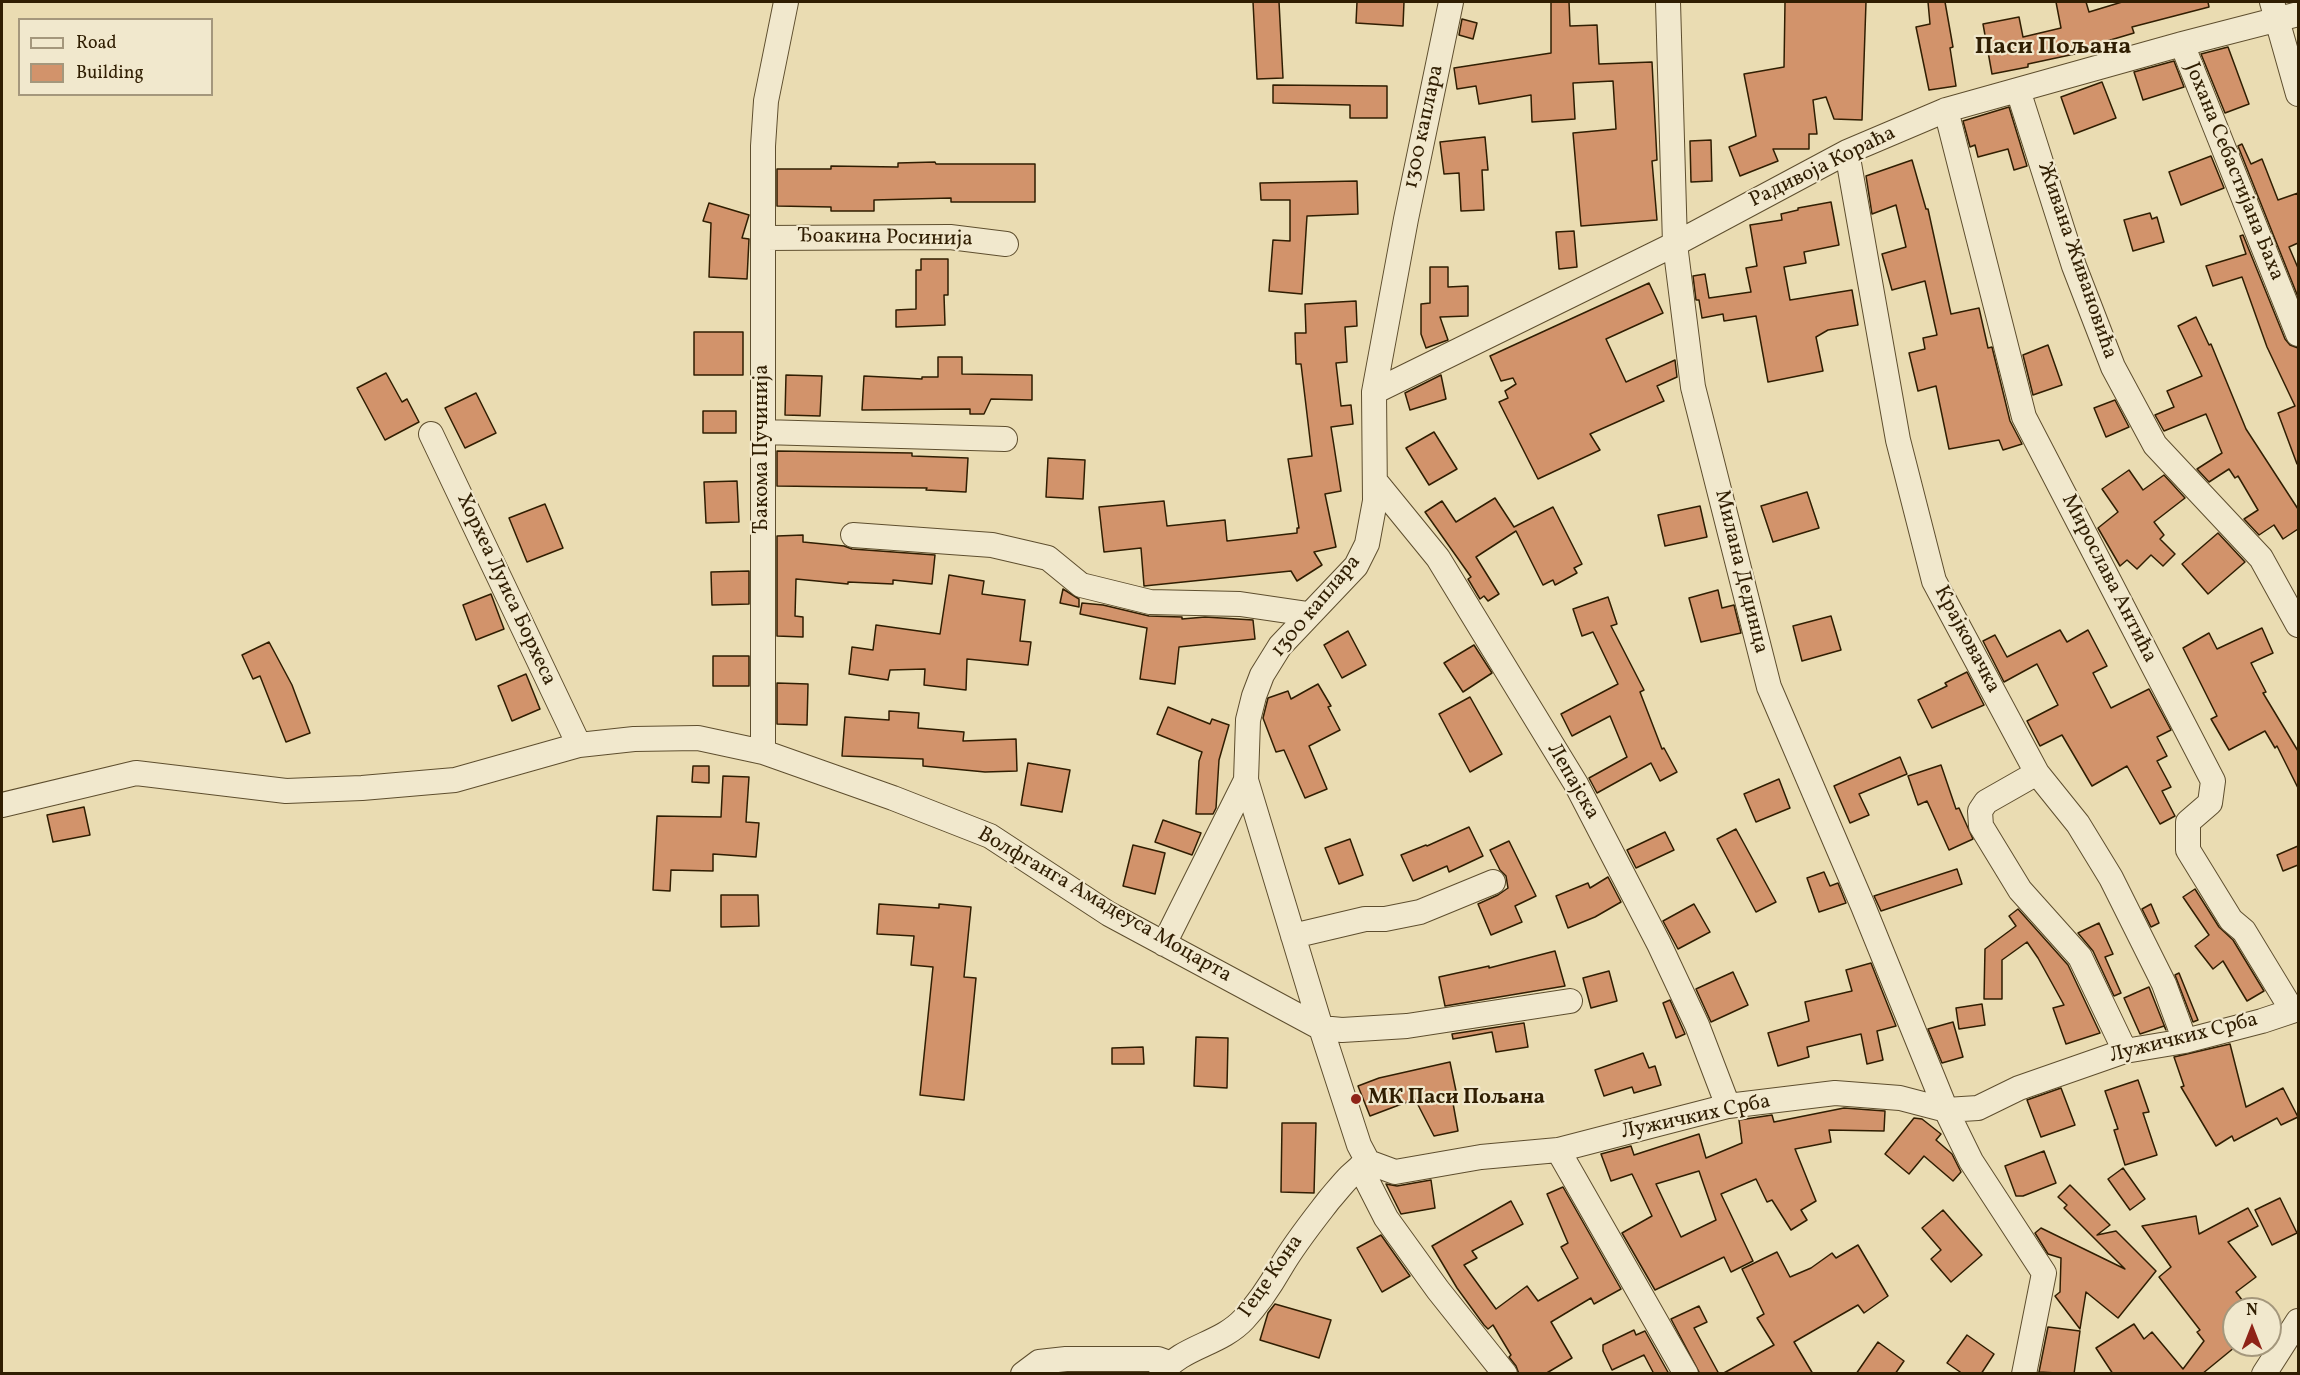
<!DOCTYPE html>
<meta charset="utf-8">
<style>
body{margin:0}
#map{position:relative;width:2300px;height:1375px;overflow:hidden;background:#eadcb2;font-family:Vollkorn,serif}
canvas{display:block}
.frame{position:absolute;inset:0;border:3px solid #301e02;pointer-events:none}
.legend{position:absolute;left:18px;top:18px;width:195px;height:78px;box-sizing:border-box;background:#f1e8cd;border:2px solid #a4977c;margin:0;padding:8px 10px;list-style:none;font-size:18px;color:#301e02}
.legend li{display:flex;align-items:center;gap:12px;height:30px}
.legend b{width:30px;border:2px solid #a4977c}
.north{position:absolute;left:2222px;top:1297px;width:60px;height:60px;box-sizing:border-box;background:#f1e8cd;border:2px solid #a4977c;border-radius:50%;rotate:0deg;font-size:16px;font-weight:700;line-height:24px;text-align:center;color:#301e02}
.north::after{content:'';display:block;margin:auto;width:21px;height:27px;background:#8f2418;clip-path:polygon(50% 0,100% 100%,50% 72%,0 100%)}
</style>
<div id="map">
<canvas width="2300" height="1375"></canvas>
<div class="frame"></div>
<ul class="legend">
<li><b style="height:8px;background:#f1e8cd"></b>Road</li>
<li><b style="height:16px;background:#d2936b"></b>Building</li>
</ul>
<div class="north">N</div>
</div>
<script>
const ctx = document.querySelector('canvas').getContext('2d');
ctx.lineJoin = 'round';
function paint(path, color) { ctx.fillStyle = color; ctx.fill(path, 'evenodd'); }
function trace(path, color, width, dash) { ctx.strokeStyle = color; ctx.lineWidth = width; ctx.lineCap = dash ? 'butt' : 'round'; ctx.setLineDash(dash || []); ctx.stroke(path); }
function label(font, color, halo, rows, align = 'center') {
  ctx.font = font + ' Vollkorn,serif'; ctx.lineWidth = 4.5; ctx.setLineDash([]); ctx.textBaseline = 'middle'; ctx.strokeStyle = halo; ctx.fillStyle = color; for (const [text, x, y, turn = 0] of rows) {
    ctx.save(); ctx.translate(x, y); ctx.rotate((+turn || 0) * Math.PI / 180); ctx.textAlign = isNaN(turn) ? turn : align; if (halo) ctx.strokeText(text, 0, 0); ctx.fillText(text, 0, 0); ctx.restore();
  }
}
const building = new Path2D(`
 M1253 2H1279L1283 78 1257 79Z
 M1357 2H1404L1403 26 1356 23Z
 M1551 2H1569L1570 26 1597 25 1599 64 1652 62 1657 160 1652 161 1657 220 1581 226 1573 133 1616 129 1613 81 1573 83 1575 119 1532 122 1531 95 1479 104 1476 86 1457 89 1454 68 1551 53Z
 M1785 2H1866L1862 120 1834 119 1826 97 1813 100 1817 134H1809V149H1773L1778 161 1740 176 1729 147 1756 136 1744 74 1784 67Z
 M1928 2H1945L1953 47 1950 48 1956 86 1929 90 1916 27 1930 24Z
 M2056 2H2086L2089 12 2122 2H2208L2209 7 2132 27 2134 33 2097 44 2098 49 2028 64V67L1992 74 1983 24 2019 17 2023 37 2061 28Z
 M1462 19 1477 23 1473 39 1459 35Z
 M2228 47 2249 104 2225 113 2201 54Z
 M2174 61 2184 87 2143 100 2134 72Z
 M2102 82 2116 118 2074 134 2061 97Z
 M1273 85 1387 86V118H1350V105L1273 103Z
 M2009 107 2027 166 2014 170 2008 149 1978 157 1975 145 1970 147 1963 121Z
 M1485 137 1488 170H1482L1484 210 1461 211 1459 173 1444 174 1440 142Z
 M1711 140 1712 181 1691 182 1690 141Z
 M2242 144 2251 164 2262 159 2278 200 2298 193V243L2289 247 2298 268V297L2238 146Z
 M2211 156 2224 188 2181 205 2169 172Z
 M1912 160 1926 209H1928L1951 314 1979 308 1988 348 1992 347 2010 421 2022 444 2003 450 1999 440 1949 449 1936 386 1918 391 1909 353 1925 349 1923 338 1937 335 1925 281 1892 290 1882 254 1906 247 1896 205 1872 214 1866 176Z
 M935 162 936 164H1035V202H951V198L874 200V211H831V207L777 206V169H831V166L898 167V163Z
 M1357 181 1358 214 1307 216 1302 294 1269 291 1273 240 1290 241V200H1261L1260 183Z
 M1831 202 1839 245 1804 252 1806 263 1784 267 1790 300 1852 290 1858 325 1828 330 1816 337 1823 371 1768 382 1756 316 1724 321 1723 314 1702 318 1699 300H1696L1693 276 1705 274 1709 298 1751 292 1746 268 1757 266 1750 225 1782 220 1781 214 1798 210V208Z
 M709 203 749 215 742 238 749 239 747 279 709 277 711 223 703 221Z
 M2150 213 2152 219 2157 217 2164 242 2133 251 2124 220Z
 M1574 231 1577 267 1559 269 1556 232Z
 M2243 235 2285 339 2290 345 2298 348V464H2297L2278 413 2295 406 2267 347 2242 277 2213 286 2206 266 2246 254 2240 236Z
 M921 259H948V295H944L945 325 896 327V310L916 309V270H921Z
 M1430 267H1448V287L1468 286V316L1440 317 1448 340 1426 348 1421 334V304L1430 303Z
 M1649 283 1663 313 1606 339 1626 382 1675 360 1677 377 1657 386 1664 401 1590 434 1600 450 1538 479 1499 402 1508 398 1505 391 1516 384 1513 378 1501 381 1490 356Z
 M1356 301 1357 326 1345 327 1347 362 1336 363 1341 406 1351 405 1353 424 1331 427 1341 491 1325 494 1336 547 1314 552 1322 565 1297 581 1291 571 1144 586 1141 548 1104 552 1099 507 1164 501 1167 526 1225 520 1227 541 1297 533V528H1299L1288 459 1312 456 1301 364H1296L1295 333H1306L1305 304Z
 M2196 317 2209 345 2211 344 2246 429 2298 509V529L2283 539 2274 525 2259 535 2244 519 2258 510 2238 476 2235 478 2229 469 2209 482 2197 469 2222 453 2206 414 2164 431 2155 415 2174 407 2167 391 2202 376 2178 326Z
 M694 332H743V375H694Z
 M2048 345 2062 385 2033 395 2023 355Z
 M938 357H962V374L1032 375V400L991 399 984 414H970V409L862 410 864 376 922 379V377H938Z
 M386 373 402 402 407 399 419 422 385 440 357 388Z
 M786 375 822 376 820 416 785 415Z
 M1441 375 1446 399 1410 410 1405 393Z
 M476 393 496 433 465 448 445 408Z
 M2115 400 2129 427 2106 437 2094 408Z
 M703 411H736V433H703Z
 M1434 432 1457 469 1429 485 1406 448Z
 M777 451 912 453V456L968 458 966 492 926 490 927 488 777 486Z
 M1048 458 1085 460 1083 499 1046 497Z
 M2129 470 2143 490 2164 475 2185 498 2154 522 2164 535 2160 539 2175 554 2163 566 2151 555 2137 569 2127 560 2120 566 2098 528 2118 512 2102 489Z
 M737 481 739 522 706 523 704 482Z
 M1807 492 1819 528 1773 542 1761 506Z
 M1495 498 1514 527 1553 507 1582 564 1574 568 1577 573 1555 585 1553 580 1543 585 1516 531 1476 557 1499 594 1488 601 1484 596 1480 599 1468 579 1471 577 1425 512 1442 501 1456 522Z
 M545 504 563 548 527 562 509 518Z
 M1700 506 1707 537 1665 546 1658 515Z
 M2218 533 2245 562 2208 594 2182 564Z
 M803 535V542L844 546 852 549 935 555 932 584 893 580V584L848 582V584L796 579 795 616 803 617V637L777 636V536Z
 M749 571V604L712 605 711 572Z
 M949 575 984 581 982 594 1025 600 1020 641 1031 642 1028 665 967 659 966 690 924 685 925 669 890 670 888 680 849 674 852 647 873 650 876 625 940 634Z
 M1063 589 1079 599V607L1060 603Z
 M1718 590 1722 608 1734 605 1741 633 1701 642 1689 598Z
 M491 594 504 629 476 640 463 605Z
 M1608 597 1617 624 1611 626 1644 690 1640 692 1662 749 1664 748 1677 772 1660 781 1651 763 1597 793 1589 778 1627 757 1610 716 1572 736 1561 714 1618 684 1593 632 1582 636 1573 609Z
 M1082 603 1103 605 1149 616 1182 617V619L1205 617 1253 620 1255 639 1179 647 1175 684 1140 679 1147 628 1080 614Z
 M1831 616 1841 650 1802 661 1793 626Z
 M2262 628 2273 653 2251 663 2266 692 2263 693 2298 751V788L2277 746 2275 748 2265 731 2229 750 2211 719 2217 716 2183 648 2209 633 2217 649Z
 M2060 630 2067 642 2088 630 2107 666 2093 673 2111 708 2149 689 2171 730 2157 737 2167 756 2157 761 2171 787 2162 791 2175 816 2160 824 2127 766 2092 786 2062 735 2040 746 2027 721 2058 705 2037 664 2004 682 1983 641 1995 635 2007 657Z
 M1348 631 1366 665 1342 678 1324 645Z
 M269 642 292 685 310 733 286 742 260 676 253 679 242 655Z
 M1474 645 1492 673 1463 692 1444 663Z
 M713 656H749V686H713Z
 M1967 672 1984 705 1932 728 1918 700 1947 686 1945 683Z
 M526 674 540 709 512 721 498 686Z
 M777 683 808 684 807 725 777 724Z
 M1318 684 1331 706 1328 707 1340 730 1309 746 1327 789 1305 798 1284 750 1276 752 1263 718 1268 698 1288 691 1291 699Z
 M1470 697 1502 754 1470 772 1439 714Z
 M1168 707 1210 724 1212 719 1229 725 1219 760 1216 808 1213 814H1196L1199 761 1202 752 1157 734Z
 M889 711 919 713 918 728 964 732 963 741 1016 739 1017 771 985 772 923 766V759L842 756 845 717 889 720Z
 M1900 757 1907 774 1859 794 1869 815 1850 823 1834 786Z
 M1028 763 1070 770 1062 812 1021 805Z
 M1941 765 1956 809 1959 808 1973 839 1949 850 1927 801 1918 805 1908 776Z
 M693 766H709V783L692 782Z
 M723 776 749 777 746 822 759 823 756 857 713 854V871L671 870 670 891 653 890 657 816 721 817Z
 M1779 779 1790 808 1756 822 1744 794Z
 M84 807 90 835 53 842 47 815Z
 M1163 820 1201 833 1192 855 1155 842Z
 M1469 827 1483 856 1449 872 1447 866 1413 881 1401 855 1426 845 1427 846Z
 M1736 829 1776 902 1756 912 1717 839Z
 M1665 832 1674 850 1636 868 1627 850Z
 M1350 839 1363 875 1339 884 1325 848Z
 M1509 841 1536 896 1515 906 1522 922 1491 935 1478 904 1498 895 1508 888 1506 876 1500 870 1490 850Z
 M1133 845 1165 853 1155 894 1123 886Z
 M2298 846V865L2283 871 2277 855Z
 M1957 869 1962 884 1881 911 1874 896Z
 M1824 872 1830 886 1838 883 1846 903 1819 912 1807 878Z
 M1608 877 1621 902 1595 917 1568 928 1556 896 1588 883 1590 888Z
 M2195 889 2219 927 2233 940 2264 991 2247 1001 2223 961 2213 969 2195 946 2209 935 2183 897Z
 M721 895H758L759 926 721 927Z
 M879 904 939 908V904L971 907 964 977 976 978 964 1100 920 1095 933 967 911 965 914 936 877 934Z
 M1694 904 1710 932 1678 949 1663 921Z
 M2151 904 2159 923 2151 927 2142 909Z
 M2018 909 2068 965 2100 1033 2066 1044 2053 1008 2064 1005 2038 958 2027 942 2002 960V999H1984L1985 949 2016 926 2009 916Z
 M2099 923 2113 954 2105 957 2121 993 2114 996 2093 951 2078 933Z
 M1555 951 1565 986 1445 1006 1439 977 1489 966V968Z
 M1871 963 1896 1026 1877 1031 1883 1060 1867 1064 1861 1034 1807 1047 1809 1057 1778 1066 1768 1033 1809 1021 1805 1002 1852 991 1846 970Z
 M1609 971 1617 1001 1591 1008 1583 978Z
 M1733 972 1748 1005 1711 1022 1696 989Z
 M2179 973 2198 1020 2193 1022 2175 975Z
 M2149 987 2166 1030 2164 1026 2140 1034 2124 998Z
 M1670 1000 1685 1034 1676 1038 1663 1003Z
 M1982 1004 1985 1025 1959 1029 1956 1008Z
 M1953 1022 1963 1057 1942 1063 1928 1029Z
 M1524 1023 1528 1047 1496 1052 1492 1032 1453 1039 1452 1034Z
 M1196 1037 1228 1038 1227 1088 1194 1086Z
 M2230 1044 2246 1107 2283 1088 2298 1117 2281 1125 2277 1118 2234 1141 2232 1136 2216 1146 2181 1087 2184 1086 2174 1057Z
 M1143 1047 1144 1064H1112V1048Z
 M1643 1053 1649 1068 1655 1066 1661 1085 1634 1093 1632 1087 1604 1096 1595 1070Z
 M1450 1062 1456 1091 1451 1092 1458 1131 1434 1136 1415 1099 1370 1116 1358 1086 1379 1078Z
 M2138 1080 2149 1112 2143 1113 2157 1155 2125 1165 2114 1130 2118 1129 2105 1091Z
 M2061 1088 2075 1125 2041 1137 2027 1100Z
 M1844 1108 1885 1111 1884 1131 1829 1130 1831 1142 1795 1149 1816 1201 1801 1210 1807 1220 1791 1230 1772 1200 1767 1202 1756 1179 1721 1194 1753 1261 1731 1272 1724 1257 1655 1290 1622 1233 1652 1216 1632 1174 1611 1181 1601 1154 1631 1146 1634 1155 1699 1134 1706 1158 1742 1143 1739 1120 1772 1115 1774 1122ZM1699 1171 1716 1220 1681 1237 1656 1184Z
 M1914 1118 1922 1119 1941 1134 1936 1140 1952 1154 1961 1172 1953 1181 1924 1156 1909 1174 1885 1154Z
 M1282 1123H1316L1314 1193 1281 1192Z
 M2044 1151 2056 1183 2023 1196H2016L2005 1166Z
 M2123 1168 2145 1199 2130 1210 2108 1179Z
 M1431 1180 1435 1208 1401 1214 1386 1184 1397 1186Z
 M2070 1185 2110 1225 2097 1235 2116 1231 2156 1271 2118 1318 2086 1292 2080 1329 2055 1296 2060 1292 2061 1258 2048 1254 2035 1233 2041 1228 2125 1269 2064 1208 2067 1205 2058 1197Z
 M1563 1187 1621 1289 1594 1304 1591 1298 1551 1322 1572 1358 1545 1374H1519L1516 1366 1509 1357 1511 1355 1493 1325 1488 1329 1484 1325 1457 1288 1432 1246 1511 1201 1523 1224 1472 1251 1477 1258 1464 1265 1496 1309 1527 1286 1538 1301 1578 1278 1561 1247 1568 1243 1547 1194Z
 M2280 1198 2297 1233 2272 1245 2255 1210Z
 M2248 1208 2258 1226 2228 1242 2256 1277 2236 1292 2249 1309H2234V1331L2226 1336 2235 1347 2202 1374H2113L2096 1348 2134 1324 2144 1339 2152 1332 2183 1369 2204 1341 2197 1332 2200 1330 2159 1277 2171 1267 2142 1226 2196 1216 2199 1234Z
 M1943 1210 1982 1255 1951 1282 1931 1259 1941 1250 1922 1228Z
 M1381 1235 1410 1276 1382 1292 1357 1248Z
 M1858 1245 1888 1296 1864 1313 1858 1305 1794 1342 1813 1374H1722L1774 1345 1757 1318 1764 1314 1742 1269 1777 1252 1790 1277 1811 1268 1832 1253 1836 1258Z
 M1275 1304 1331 1320 1319 1358 1260 1340 1268 1313Z
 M1699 1306 1707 1322 1694 1328 1719 1374H1700L1671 1319Z
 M2048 1327 2080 1331 2074 1374 2039 1372Z
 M1634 1330 1636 1335 1645 1331 1669 1374H1654L1644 1355 1612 1370 1603 1351V1345Z
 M1967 1335 1994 1354 1981 1374H1963L1947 1363Z
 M1878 1342 1904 1361 1895 1374H1856Z`);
paint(building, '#d2936b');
trace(building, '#301e02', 1.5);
const minor = new Path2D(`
 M1668 2 1675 244 1693 387 1769 687 1863 906 1946 1110 1971 1161 2044 1273 2024 1374
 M2272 2 2298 94
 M2182 44 2298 334
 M2018 90 2074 266 2113 367 2155 445 2261 558 2298 625
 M1946 110 2024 417 2213 781 2210 803 2188 822V850L2231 920 2244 931 2292 1010
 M1847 152 1898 440 1934 581 2037 773 1986 802 1980 811 1981 826 2020 890 2080 957 2125 1051
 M763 238 950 237 1006 244
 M1374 392 1675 244 1847 152 1946 110 2182 44 2298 14
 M763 432 1005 439
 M431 434 579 745
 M1376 482 1438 558 1576 784 1659 944 1697 1025 1728 1106
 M853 535 992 545 1048 558 1081 585 1150 602 1240 604 1308 614
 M763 752V146L766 101 786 2
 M2037 773 2078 824 2111 878 2164 984 2185 1041
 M2 805 136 773 286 791 362 788 455 780 579 745 634 739 698 738 763 752 893 798 990 836 1109 914 1321 1028 1342 1030 1407 1026 1570 1001
 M1293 936 1365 919H1385L1420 912 1493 882
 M1164 944 1246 780
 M1558 1150 1686 1374
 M1368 1162 1359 1145 1321 1028 1246 780 1248 720 1254 696 1262 675 1280 646 1356 566 1367 544 1375 501 1374 392 1406 219 1451 2
 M1368 1162 1395 1172 1481 1157 1558 1150 1728 1106 1835 1093 1900 1098 1946 1110 1978 1108 2019 1088 2125 1051 2185 1041 2262 1021 2298 1009
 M1360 1167 1386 1218 1438 1290 1505 1374
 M1023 1374 1039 1362 1066 1359H1158L1169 1363
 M1161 1374C1182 1346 1220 1345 1244 1319 1259 1303 1270 1286 1281 1267 1295 1243 1312 1222 1329 1200 1342 1185 1351 1172 1368 1162
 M2264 1374 2298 1321`);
trace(minor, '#5e4e2e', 26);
trace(minor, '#f1e8cd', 24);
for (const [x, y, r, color] of [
 [1356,1099,6,"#8f2418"]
]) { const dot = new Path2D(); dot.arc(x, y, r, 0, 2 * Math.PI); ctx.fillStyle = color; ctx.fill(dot); trace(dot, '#f1e8cd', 2); }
label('21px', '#301e02', '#f1e8cd', [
 ["1300 каплара",1425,127,-78],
 ["Радивоја Кораћа",1823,168,-26],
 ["Јохана Себастијана Баха",2233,172,68],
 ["Ђоакина Росинија",885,239,1],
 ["Живана Живановића",2076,261,71],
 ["Ђакома Пучинија",763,449,-90],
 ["Милана Дединца",1740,572,76],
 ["Мирослава Антића",2108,579,63],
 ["Хорхеа Луиса Борхеса",505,590,65],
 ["1300 каплара",1317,607,-50],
 ["Крајковачка",1966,640,62],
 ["Лепајска",1572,782,60],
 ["Волфганга Амадеуса Моцарта",1104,906,30],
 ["Лужичких Срба",2184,1039,-14],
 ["Лужичких Срба",1696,1118,-12],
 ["Геце Кона",1272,1277,-55]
]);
label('bold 21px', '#301e02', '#f1e8cd', [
 ["МК Паси Пољана",1368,1099]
], 'left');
label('bold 24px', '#301e02', '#f1e8cd', [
 ["Паси Пољана",2053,49]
]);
</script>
